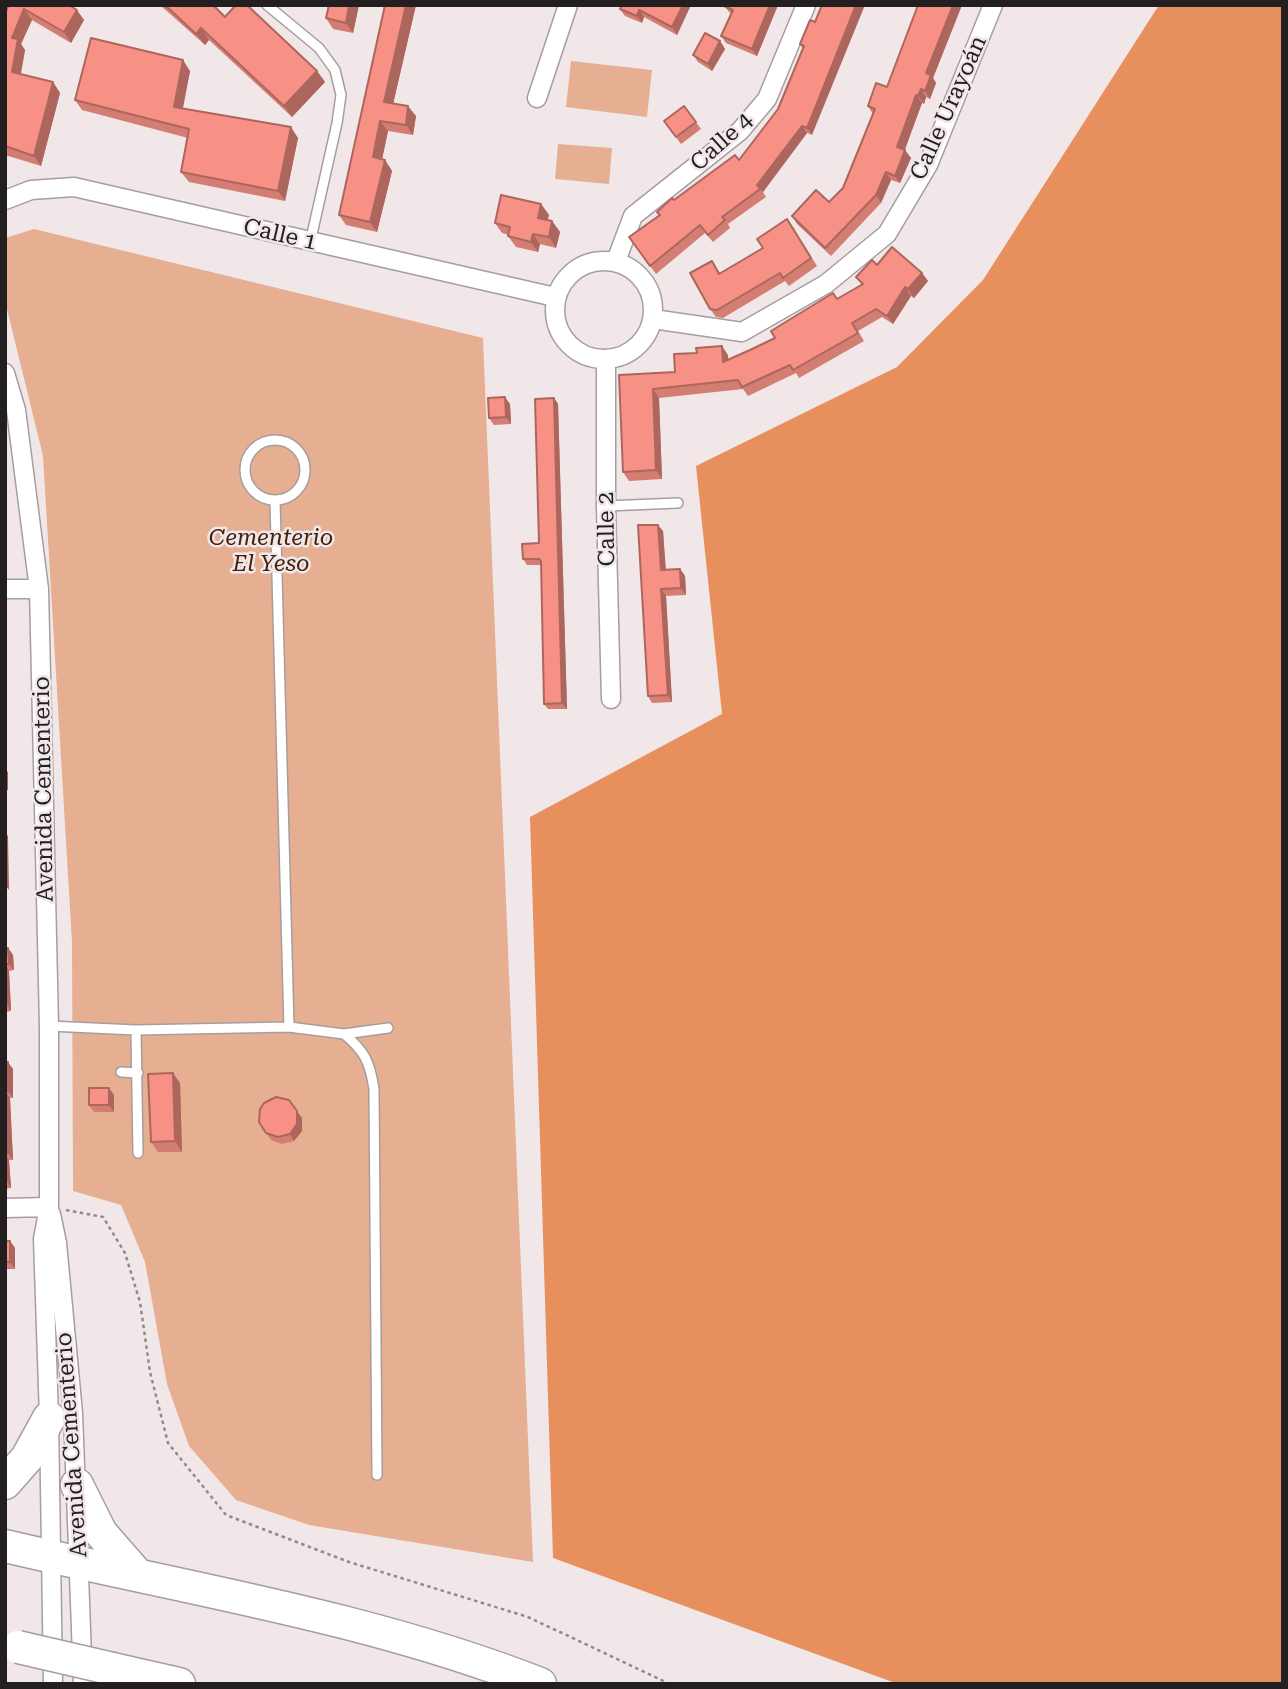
<!DOCTYPE html>
<meta charset="utf-8">
<style>
body{margin:0}
#map{position:relative;width:1288px;height:1689px;overflow:hidden;background:#f1e7e9;font-family:"Roboto Serif",serif}
canvas{display:block}
.frame{position:absolute;inset:0;border:7px solid #231f20;pointer-events:none}
</style>
<div id="map">
<canvas width="1288" height="1689"></canvas>
<div class="frame"></div>
</div>
<script>
const ctx = document.querySelector('canvas').getContext('2d');
ctx.lineJoin = 'round';
function paint(path, color) { ctx.fillStyle = color; ctx.fill(path, 'evenodd'); }
function trace(path, color, width, dash) { ctx.strokeStyle = color; ctx.lineWidth = width; ctx.lineCap = dash ? 'butt' : 'round'; ctx.setLineDash(dash || []); ctx.stroke(path); }
function label(font, color, halo, rows, align = 'center') {
  ctx.font = font + ' "Roboto Serif",serif'; ctx.lineWidth = 5; ctx.setLineDash([]); ctx.textBaseline = 'middle'; ctx.strokeStyle = halo; ctx.fillStyle = color; for (const [text, x, y, turn = 0] of rows) {
    ctx.save(); ctx.translate(x, y); ctx.rotate((+turn || 0) * Math.PI / 180); ctx.textAlign = isNaN(turn) ? turn : align; if (halo) ctx.strokeText(text, 0, 0); ctx.fillText(text, 0, 0); ctx.restore();
  }
}
paint(new Path2D(`
 M571 61 652 70 647 117 566 107Z
 M558 144 612 148 609 184 555 179Z
 M34 229 483 338 533 1562 309 1525 236 1500 189 1446 167 1384 145 1262 121 1205 73 1191 72 942 43 456 5 301V238Z`), '#e6af91');
paint(new Path2D(`
 M1159 5H1283V1684H898L553 1558 530 817 722 714 696 466 897 367 983 280Z`), '#e8905d');
const service = new Path2D(`
 M267 5 319 48 335 70 341 95 337 123 310 243
 M245 470a30 30 0 1 1 60 0a30 30 0 1 1-60 0Z
 M275 500 289 1027
 M606 506 678 503
 M49 1026 136 1030 289 1027 344 1034 388 1028
 M136 1030 138 1153
 M344 1034C365 1051 370 1063 374 1089L377 1475
 M121 1072 138 1073`);
const minor = new Path2D(`
 M537 98 568 5
 M5 200 31 190 74 187 555 297
 M555 310a49 49 0 1 1 98 0a49 49 0 1 1-98 0Z
 M616 261 633 216 740 131 767 99 806 5
 M653 319 742 332 826 284 887 234 928 165 993 5
 M606 360V506L611 699
 M5 373 16 410 39 589 49 1026V1207L43 1239 49 1418 53 1684
 M5 589H39
 M5 1208 49 1207
 M51 1214 57 1243 73 1413 83 1684`);
const motorway = new Path2D(`
 M5 1483 27 1458 49 1418
 M77 1485 101 1533 136 1573
 M5 1546C183 1588 369 1617 540 1684
 M113 1669 179 1684`);
trace(service, '#a69d9f', 12);
trace(minor, '#a69d9f', 21);
trace(motorway, '#a69d9f', 35);
trace(new Path2D(`
 M66 1210 103 1217 125 1253 140 1302 150 1372 168 1443 226 1515 349 1562 528 1617 670 1684`), '#91898b', 2.5, [3.5, 3.5]);
trace(service, '#fff', 9);
trace(minor, '#fff', 18);
trace(motorway, '#fff', 32);
const motorwayBridge = new Path2D(`
 M18 1647 113 1669`);
trace(motorwayBridge, '#a69d9f', 35, []);
trace(motorwayBridge, '#fff', 32);
paint(new Path2D(`
 M7 5H69L84 20 71 43 32 20 21 44 25 50 21 74 53 82 60 93 41 166 5 155V13L8 6Z
 M160 5H213L225 17 317 71 325 82 292 117 209 40 205 45Z
 M328 5H359L353 33 333 29 326 18Z
 M385 5H416L393 104 416 116 413 135 388 131 382 160H385L392 171 377 232 346 225 339 215Z
 M622 5H689L690 7 677 35 644 17 642 23 625 16 620 9Z
 M778 5 757 56 726 43 721 36 731 14 724 6Z
 M918 5H962L933 78 936 83 930 99 926 97 924 104 922 103 904 150 911 158 900 183 891 180 881 203 831 256 797 224 792 216 829 202 843 188 873 114 868 106 887 87Z
 M810 20 812 135 807 133 763 192 766 197 728 224 730 228 713 242 705 233 656 274 629 237 659 215 674 200 739 160 778 109 803 49 800 44Z
 M720 41 725 49 712 71 698 62 693 55Z
 M190 71 183 108 298 138 285 201 189 182 181 172 188 138 82 110 75 100Z
 M684 106 701 129 681 144 664 121Z
 M541 204 549 215 547 220 552 221 560 232 556 248 540 244 538 252 516 247 508 236 509 235 502 233 495 223Z
 M793 227 817 266 789 286 785 281 723 318 716 317 710 309 712 261 720 273 763 248Z
 M877 265 922 273 928 281 914 298 911 296 893 324 882 317 858 331 864 341 799 378 796 373 748 396 743 389 659 398 662 479 629 481 623 472 619 375 675 372 728 355V360L775 338 862 285 856 277Z
 M554 398 558 404 567 709H548L544 704 541 565H527L523 559 539 543Z
 M510 404 511 424 494 425 489 418Z
 M663 531 666 570 680 569 685 576 686 595 666 596 672 702 652 703 648 696Z
 M5 948H8L13 955 14 970 9 971 11 1011 5 1012Z
 M5 1062 13 1069V1098H10L13 1160H9L11 1188 5 1189Z
 M180 1083 182 1152H158L151 1142Z
 M114 1095V1112H94L89 1105Z
 M302 1118V1131L294 1141 282 1144 271 1140 259 1122Z
 M5 1241H10L15 1248V1269H5Z`), '#d47d72');
paint(new Path2D(`
 M349 5H359L353 33 346 23Z
 M406 5H416L391 113 384 102Z
 M683 5H689L690 7 677 35 672 27Z
 M770 5H778L757 56 752 49Z
 M856 5H865L812 135 807 128Z
 M953 5H962L933 78 936 83 930 99 925 91 926 73Z
 M24 9 32 20 21 44 25 50 19 82 12 72V38Z
 M77 10 84 20 71 43 64 32Z
 M639 10 644 17 642 23 637 16Z
 M201 28 209 40 205 45 196 34Z
 M720 41 725 49 712 71 708 64Z
 M183 60 190 71 181 117 174 107Z
 M317 71 325 82 292 117 284 106Z
 M53 82 60 93 41 166 34 156Z
 M921 89 926 97 924 104 918 96Z
 M916 95 922 103 903 155 897 147Z
 M408 106 416 116 413 135 406 125Z
 M380 121 388 131 380 168 373 157Z
 M802 126 807 133 763 192 757 185Z
 M291 127 298 138 285 201 278 191Z
 M905 150 911 158 900 183 895 176Z
 M385 160 392 171 377 232 370 222Z
 M886 172 891 180 881 203 876 195Z
 M541 204 549 215 545 229 538 218Z
 M552 221 560 232 556 248 549 237Z
 M533 234 540 244 538 252 531 242Z
 M922 273 928 281 914 298 908 289Z
 M905 287 911 296 893 324 887 316Z
 M722 346 728 355 729 371 723 362Z
 M653 389 659 398 662 479 656 470Z
 M505 397 510 404 511 424 506 417Z
 M554 398 558 404 567 709 562 703Z
 M658 525 663 531 666 577 661 570Z
 M680 569 685 576 686 595 681 588Z
 M661 589 666 596 672 702 668 695Z
 M5 769 8 772V791L5 786Z
 M5 832 8 836 9 890 5 885Z
 M8 948 13 955 14 970 9 964Z
 M5 965 9 971 11 1011 7 1004Z
 M8 1062 13 1069V1098L8 1091Z
 M173 1073 180 1083 182 1152 175 1141Z
 M109 1088 114 1095V1112L109 1105Z
 M5 1091 10 1098 13 1160 8 1153Z
 M297 1111 302 1118V1131L294 1141 290 1134Z
 M5 1154 9 1160 11 1188 7 1181Z
 M10 1241 15 1248V1269L10 1262Z`), '#ad665d');
const building = new Path2D(`
 M9 5H69L77 10 64 32 24 9 12 38 18 39 12 72 53 82 34 156 5 146V13Z
 M165 5H213L225 17 236 5H247L317 71 284 106 201 28 196 34Z
 M329 5H349L346 23 326 18Z
 M385 5H406L384 102 408 106 406 125 380 121 373 157 385 160 370 222 339 215Z
 M622 5H683L672 27 639 10 637 16 620 9Z
 M725 5H770L752 49 721 36 733 10 724 6Z
 M822 5H856L807 128 802 126 757 185 760 189 722 217 725 220 708 235 700 225 650 266 629 237 660 215 657 212 672 198 674 200 735 155 739 160 778 109 804 46 800 44 810 20 815 22Z
 M918 5H953L926 73 931 75 925 91 921 89 918 96 916 95 897 147 905 150 895 176 886 172 876 195 825 248 792 216 816 190 829 202 843 188 875 109 868 106 876 83 887 87Z
 M705 33 720 41 708 64 693 55Z
 M91 38 183 60 174 107 291 127 278 191 181 172 189 129 75 100Z
 M684 106 696 122 676 137 664 121Z
 M501 195 541 204 538 218 552 221 549 237 533 234 531 242 508 236 510 227 495 223Z
 M787 219 811 258 783 278 780 273 717 310 710 309 690 273 712 261 719 274 763 248 757 239Z
 M892 247 922 273 908 289 905 287 887 316 876 309 852 323 858 333 793 370 790 365 742 387 738 380 653 389 656 470 623 472 619 375 675 372 674 354 697 353 696 348 722 346 723 362 750 350 775 338 771 331 833 293 837 299 863 284 856 277 872 260 877 265Z
 M505 397 506 417 489 418 488 398Z
 M554 398 562 703 544 704 541 561 539 559H523L522 544 539 543 535 399Z
 M638 525H658L661 570 680 569 681 588 661 589 668 695 648 696Z
 M5 948H8L9 964H5Z
 M5 977 7 1004H5Z
 M5 1062H8V1091H5L8 1153H5Z
 M173 1073 175 1141 151 1142 148 1074Z
 M89 1088H109V1105H89Z
 M276 1097 289 1100 297 1111V1124L290 1134 278 1137 266 1133 259 1122 260 1109 264 1103Z
 M5 1241H10V1262H5Z`);
paint(building, '#f79185');
trace(building, '#ad665d', 2);
label('23px', '#231f20', '#f1e7e9', [
 ["Calle Urayoán",949,108,-66],
 ["Calle 4",722,142,-42],
 ["Calle 1",280,235,13],
 ["Calle 2",607,529,-91],
 ["Avenida Cementerio",44,789,-91],
 ["Avenida Cementerio",72,1445,-94]
]);
label('italic 23px', '#44210b', '#f1e7e9', [
 ["Cementerio",271,538],
 ["El Yeso",271,564]
]);
</script>
